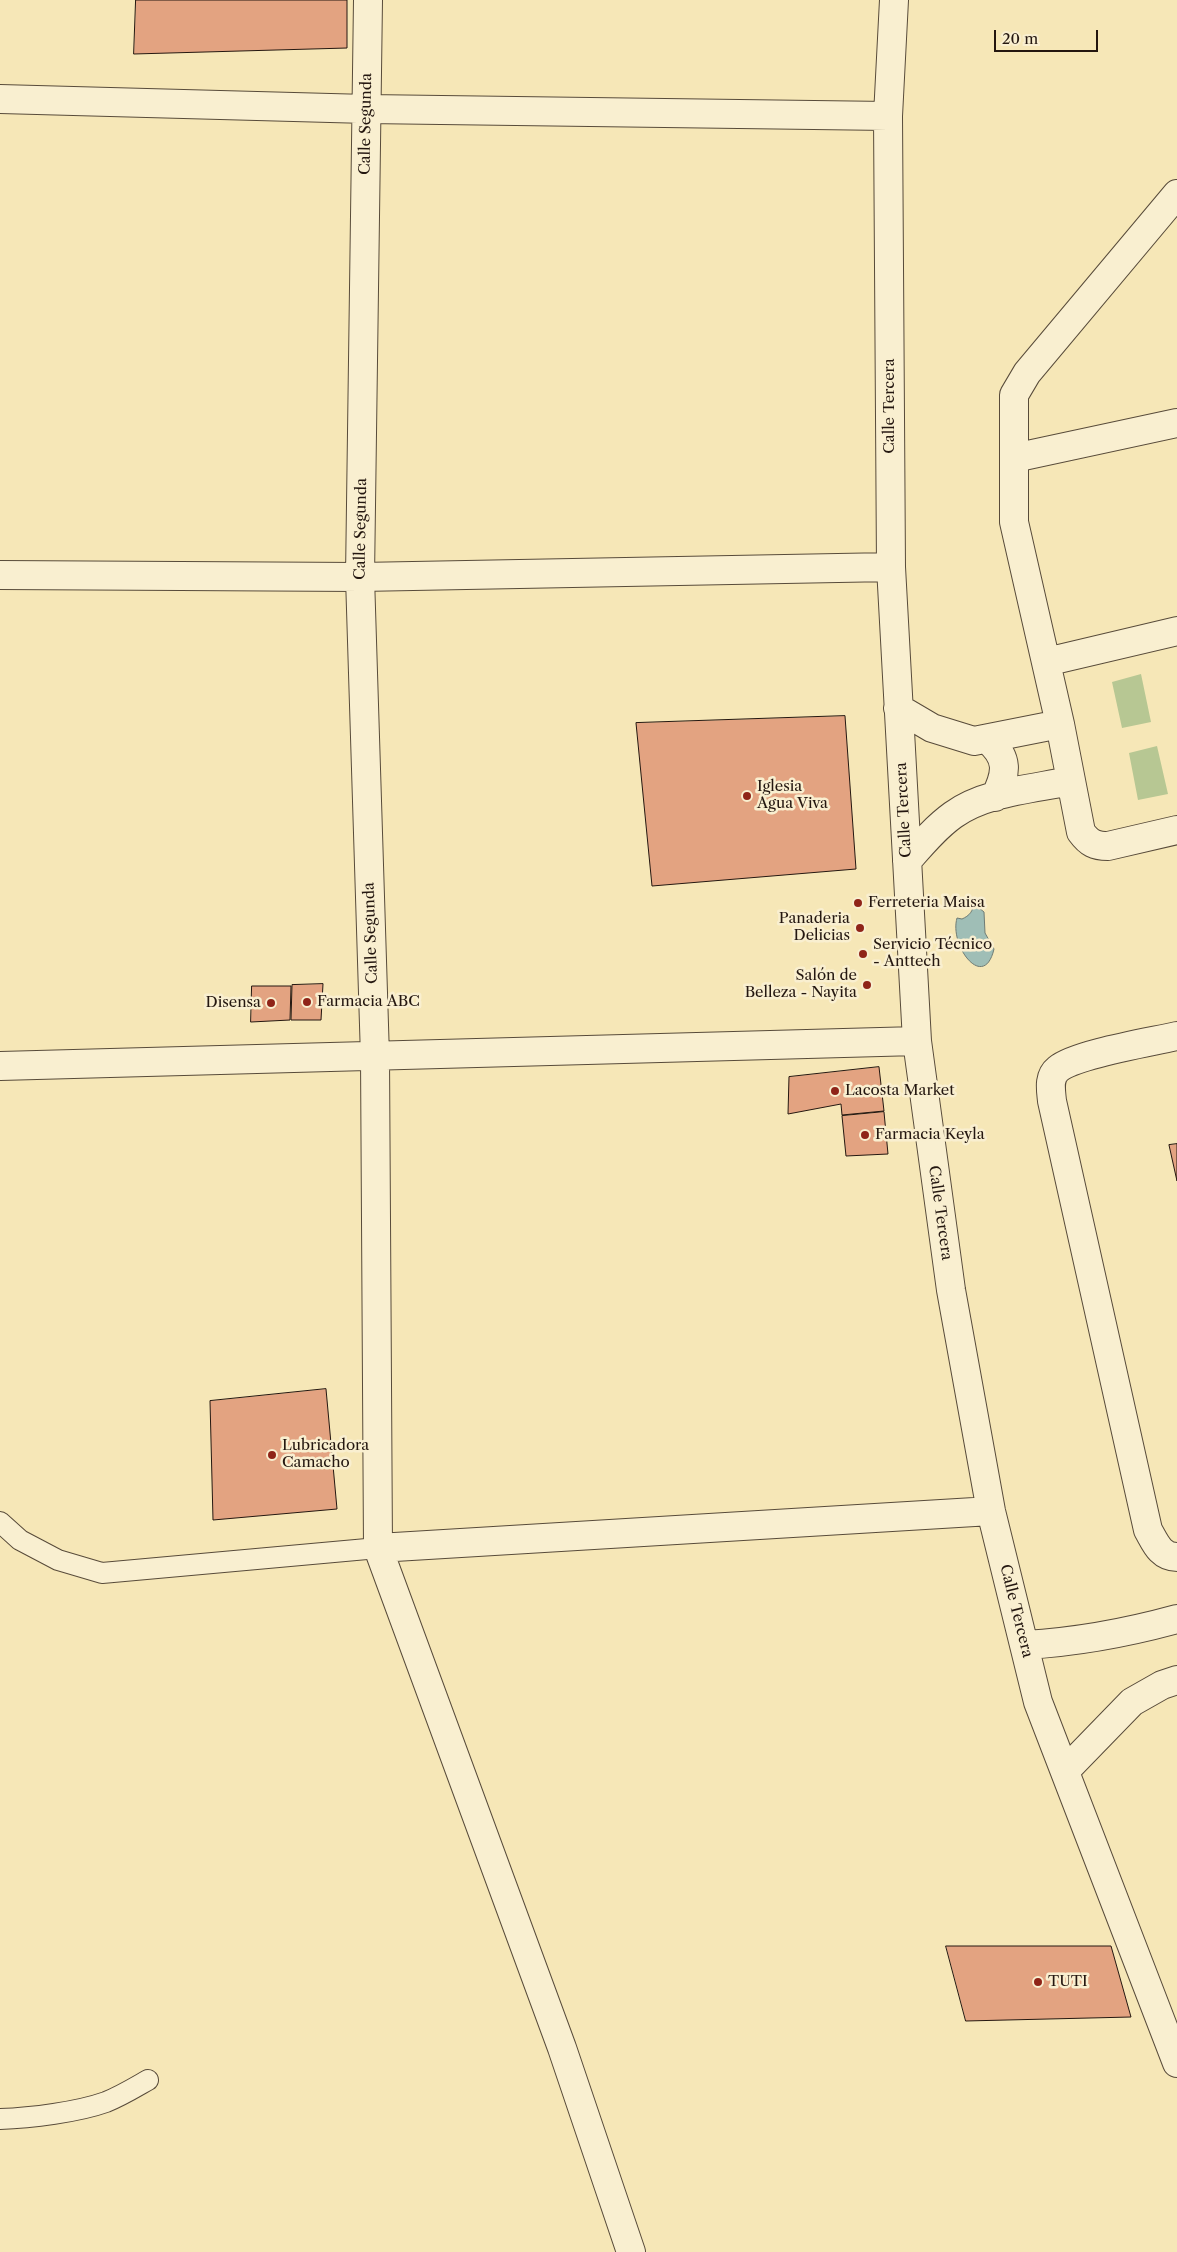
<!DOCTYPE html>
<meta charset="utf-8">
<style>
body{margin:0}
#map{position:relative;width:1177px;height:2252px;overflow:hidden;background:#f6e7b7;font-family:"Libre Caslon Text",serif}
canvas{display:block}
.scale{position:absolute;left:994px;top:30px;width:104px;height:22px;box-sizing:border-box;border:2px solid #241710;border-top:0;padding-left:6px;font-size:15px;line-height:18px;white-space:nowrap;color:#241710;-webkit-text-stroke:4px #f9efd0;paint-order:stroke}
</style>
<div id="map">
<canvas width="1177" height="2252"></canvas>
<div class="scale">20 m</div>
</div>
<script>
const ctx = document.querySelector('canvas').getContext('2d');
ctx.lineJoin = 'round';
function paint(path, color) { ctx.fillStyle = color; ctx.fill(path, 'evenodd'); }
function trace(path, color, width, dash) { ctx.strokeStyle = color; ctx.lineWidth = width; ctx.lineCap = dash ? 'butt' : 'round'; ctx.setLineDash(dash || []); ctx.stroke(path); }
function label(font, color, halo, rows, align = 'center') {
  ctx.font = font + ' "Libre Caslon Text",serif'; ctx.lineWidth = 5; ctx.setLineDash([]); ctx.textBaseline = 'middle'; ctx.strokeStyle = halo; ctx.fillStyle = color; for (const [text, x, y, turn = 0] of rows) {
    ctx.save(); ctx.translate(x, y); ctx.rotate((+turn || 0) * Math.PI / 180); ctx.textAlign = isNaN(turn) ? turn : align; if (halo) ctx.strokeText(text, 0, 0); ctx.fillText(text, 0, 0); ctx.restore();
  }
}
paint(new Path2D(`
 M1141 674 1151 722 1122 728 1112 682Z
 M1157 746 1168 794 1138 800 1129 753Z`), '#b7c793');
const water = new Path2D(`
 M973 903 984 912 985 933 994 949C984 992 949 946 957 918L962 919C969 916 974 911 973 903Z`);
paint(water, '#9fbeb6');
trace(water, '#6e7b74', 1);
const building = new Path2D(`
 M136 0H347V48L134 54Z
 M845 716 856 869 652 886 636 723Z
 M323 984 321 1020H291L292 985Z
 M252 986H291L290 1020 251 1022Z
 M879 1067 884 1111 842 1115 841 1104 788 1114 789 1077Z
 M884 1112 888 1154 846 1156 842 1116Z
 M1177 1144V1181L1169 1145Z
 M326 1389 337 1509 213 1520 210 1401Z
 M946 1946H1111L1131 2017 966 2021Z`);
paint(building, '#e3a381');
trace(building, '#241710', 1);
const lane = new Path2D(`
 M0 1522 20 1540 58 1560 102 1573 378 1548
 M0 2119C31 2118 78 2112 106 2102 121 2096 134 2088 148 2080`);
const street = new Path2D(`
 M368 0 360 577 375 1057 378 1548 562 2048 631 2252
 M894 0 888 116 891 567 917 1041 951 1290 991 1511 1038 1702 1177 2063
 M0 99 367 109 888 116
 M1177 194 1027 373 1014 395V522L1060 724 1081 832C1089 843 1095 846 1108 846L1177 830
 M1014 458 1177 423
 M0 575 360 577 891 567
 M1046 662 1177 631
 M898 708 932 728 974 741 1060 724
 M988 740C1009 758 1007 773 995 797
 M907 861C921 845 935 828 953 815 985 792 1032 789 1070 781
 M1177 1036C1151 1042 1076 1054 1058 1069 1048 1077 1051 1090 1052 1101L1148 1530C1155 1542 1160 1557 1177 1557
 M0 1066 917 1041
 M378 1548 991 1511
 M1025 1645C1077 1642 1126 1633 1177 1619
 M1065 1771 1132 1702 1162 1685 1177 1680`);
trace(lane, '#584b3a', 22);
trace(street, '#584b3a', 30);
trace(lane, '#f9efd0', 20);
trace(street, '#f9efd0', 28);
for (const [x, y, r, color] of [
 [747,796,5,"#8f2418"],
 [858,903,5,"#8f2418"],
 [860,928,5,"#8f2418"],
 [863,954,5,"#8f2418"],
 [867,985,5,"#8f2418"],
 [307,1002,5,"#8f2418"],
 [271,1003,5,"#8f2418"],
 [835,1091,5,"#8f2418"],
 [865,1135,5,"#8f2418"],
 [272,1455,5,"#8f2418"],
 [1038,1982,5,"#8f2418"]
]) { const dot = new Path2D(); dot.arc(x, y, r, 0, 2 * Math.PI); ctx.fillStyle = color; ctx.fill(dot); trace(dot, '#f9efd0', 2); }
label('15px', '#241710', '#f9efd0', [
 ["Calle Segunda",366,124,-89],
 ["Calle Tercera",890,406,-90],
 ["Calle Segunda",361,529,-89],
 ["Calle Tercera",904,810,-93],
 ["Calle Segunda",371,933,-92],
 ["Calle Tercera",940,1213,82],
 ["Calle Tercera",1016,1611,76]
]);
label('15px', '#241710', '#f9efd0', [
 ["Iglesia",757,787],
 ["Agua Viva",757,804],
 ["Ferreteria Maisa",868,903],
 ["Panaderia",850,919,"right"],
 ["Delicias",850,936,"right"],
 ["Servicio Técnico",873,945],
 ["- Anttech",873,962],
 ["Salón de",857,976,"right"],
 ["Belleza - Nayita",857,993,"right"],
 ["Farmacia ABC",317,1002],
 ["Disensa",261,1003,"right"],
 ["Lacosta Market",845,1091],
 ["Farmacia Keyla",875,1135],
 ["Lubricadora",282,1446],
 ["Camacho",282,1463],
 ["TUTI",1048,1982]
], 'left');
</script>
